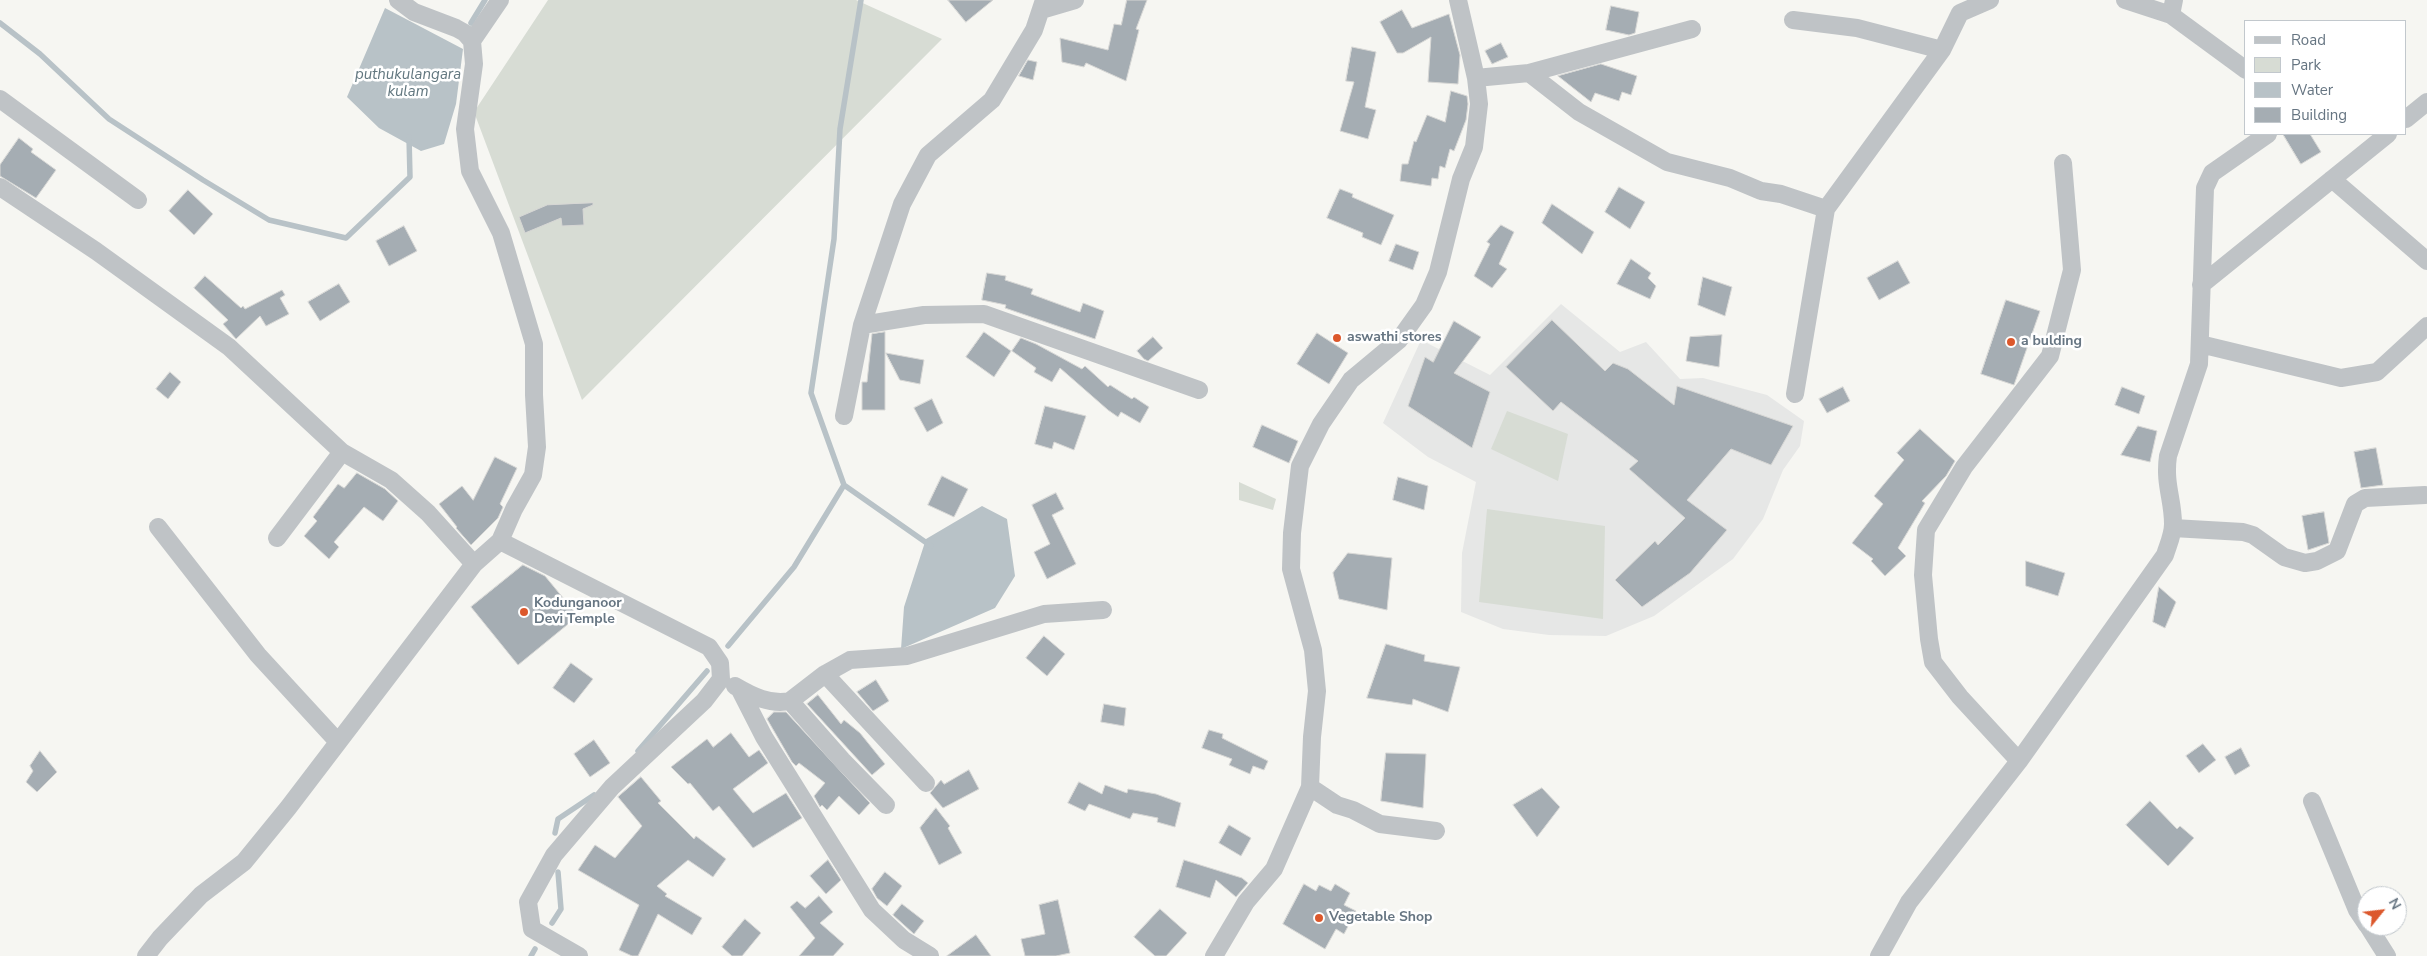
<!DOCTYPE html>
<style>
body{margin:0}
#map{position:relative;width:2427px;height:956px;overflow:hidden;background:#f6f6f2;font-family:"Nunito Sans",sans-serif}
canvas{display:block}
.legend{position:absolute;left:2244px;top:20px;width:162px;height:115px;box-sizing:border-box;background:#fff;border:1px solid #c2c8cd;margin:0;padding:6px 9px;list-style:none;font-size:15px;color:#667582}
.legend li{display:flex;align-items:center;gap:10px;height:25px}
.legend b{width:25px;border:1px solid #c2c8cd}
.north{position:absolute;left:2357px;top:886px;width:50px;height:50px;box-sizing:border-box;background:#fff;border:1px solid #c2c8cd;border-radius:50%;rotate:61deg;font-size:14px;font-weight:700;line-height:20px;text-align:center;color:#667582}
.north::after{content:'';display:block;margin:auto;width:18px;height:22px;background:#dc582c;clip-path:polygon(50% 0,100% 100%,50% 72%,0 100%)}
</style>
<div id="map">
<canvas width="2427" height="956"></canvas>
<ul class="legend">
<li><b style="height:6px;background:#bfc3c6"></b>Road</li>
<li><b style="height:14px;background:#d7dcd4"></b>Park</li>
<li><b style="height:14px;background:#b8c2c7"></b>Water</li>
<li><b style="height:14px;background:#a5adb3"></b>Building</li>
</ul>
<div class="north">N</div>
</div>
<script>
const ctx = document.querySelector('canvas').getContext('2d');
ctx.lineJoin = 'round';
function paint(path, color) { ctx.fillStyle = color; ctx.fill(path, 'evenodd'); }
function trace(path, color, width, dash) { ctx.strokeStyle = color; ctx.lineWidth = width; ctx.lineCap = dash ? 'butt' : 'round'; ctx.setLineDash(dash || []); ctx.stroke(path); }
function label(font, color, halo, rows, align = 'center') {
  ctx.font = font + ' "Nunito Sans",sans-serif'; ctx.lineWidth = 5; ctx.setLineDash([]); ctx.textBaseline = 'middle'; ctx.strokeStyle = halo; ctx.fillStyle = color; for (const [text, x, y, turn = 0] of rows) {
    ctx.save(); ctx.translate(x, y); ctx.rotate((+turn || 0) * Math.PI / 180); ctx.textAlign = isNaN(turn) ? turn : align; if (halo) ctx.strokeText(text, 0, 0); ctx.fillText(text, 0, 0); ctx.restore();
  }
}
paint(new Path2D(`
 M1561 304 1620 352 1646 342 1680 379 1703 378 1767 395 1804 421 1800 446 1783 470 1763 519 1733 559 1654 616 1606 636 1549 635 1503 629 1461 612 1462 553 1476 482 1428 457 1383 423 1421 340 1490 375Z`), '#e6e7e6');
paint(new Path2D(`
 M548 0H856L942 39 582 400 474 112Z
 M1507 411 1568 434 1558 481 1491 449Z
 M1239 482 1276 499 1273 510 1239 500Z
 M1487 509 1605 526 1603 619 1479 602Z`), '#d7dcd4');
paint(new Path2D(`
 M385 8 463 49 456 104 444 144 421 151 379 128 347 97Z
 M982 506 1007 519 1015 576 995 608 901 649 904 607 926 539Z`), '#b8c2c7');
trace(new Path2D(`
 M861 0 840 129 834 239 811 393 844 485 931 546
 M0 23 40 54 109 119 203 180 269 220 346 238 410 177 409 137
 M471 23 485 0
 M728 646 794 567 844 485
 M638 751 707 671
 M555 833 558 819 594 795
 M552 923 561 909 558 872
 M531 956 535 949`), '#b8c2c7', 5.5);
const building = new Path2D(`
 M948 0H993L966 22Z
 M1127 0H1147L1136 29 1139 30 1126 81 1086 63 1084 67 1062 62 1060 38 1108 50 1114 24 1121 25Z
 M1611 6 1639 12 1635 33 1629 35 1606 30Z
 M1402 10 1412 28 1449 14 1460 55 1458 84 1428 82 1431 37 1403 53H1397L1380 22Z
 M1501 43 1508 57 1492 64 1485 51Z
 M1352 47 1376 52 1365 107 1376 110 1368 139 1340 131 1354 82 1346 81Z
 M1028 60 1037 62 1033 80 1019 76Z
 M1601 64 1637 76 1631 95 1622 92 1619 101 1595 93 1591 102 1558 76Z
 M1451 91 1467 96 1468 104 1466 120 1454 151 1450 149 1445 168 1440 166 1438 179 1432 178 1431 186 1400 181 1402 164H1408L1414 141 1416 142 1427 115 1445 122Z
 M2283 134H2310L2321 152 2301 164Z
 M19 138 33 149 31 152 56 170 36 198 0 176V165Z
 M1619 187 1645 202 1630 229 1605 212Z
 M1340 189 1353 194 1352 197 1394 215 1381 245 1362 237 1363 233 1327 218Z
 M188 190 213 214 194 235 169 211Z
 M593 203V205L583 209 584 225 562 226 561 218 525 233 519 217 547 205Z
 M1552 204 1594 232 1582 254 1542 223Z
 M1501 225 1514 232 1499 264 1507 269 1492 288 1474 276 1490 244 1487 242Z
 M404 226 417 251 389 266 376 241Z
 M1396 244 1419 252 1413 270 1389 261Z
 M1631 259 1651 273 1648 278 1656 286 1650 299 1617 284Z
 M1898 261 1910 283 1879 300 1867 278Z
 M987 273 1006 276 1005 280 1033 289 1031 294 1080 312 1083 303 1104 311 1095 339 1005 308 1006 305 982 300Z
 M205 276 241 308 243 306 245 309 282 290 285 295 280 298 289 314 266 326 260 316 236 339 223 324 228 320 194 288Z
 M1703 277 1732 287 1725 316 1698 305Z
 M339 284 350 302 320 321 308 302Z
 M2006 300 2040 311 2014 385 1981 374Z
 M1552 320 1605 371 1613 363 1628 369 1674 405 1677 386 1793 426 1771 465 1731 449 1687 500 1727 530 1690 573 1642 607 1615 580 1655 541 1658 545 1685 518 1629 469 1638 461 1561 402 1553 411 1506 367Z
 M1454 321 1481 337 1454 373 1490 392 1472 448 1408 406 1425 357 1433 362Z
 M885 332V410H862V382H867L872 334Z
 M984 332 1011 351 994 377 966 357Z
 M1317 333 1348 353 1329 384 1297 364Z
 M1722 335 1719 367 1686 361 1690 337Z
 M1153 337 1163 348 1148 361 1144 359 1137 351Z
 M1021 338 1036 344 1082 369 1085 366 1108 387 1110 385 1132 399 1134 397 1149 407 1140 423 1121 412 1118 417 1108 410 1060 368 1052 382 1034 372 1036 368 1012 351Z
 M886 353 924 360 920 384 900 380Z
 M170 372 181 382 168 399 156 389Z
 M1843 387 1850 401 1827 413 1819 399Z
 M2122 387 2145 396 2139 414 2115 405Z
 M932 399 943 423 927 432 914 408Z
 M1045 406 1086 416 1074 450 1054 442 1052 449 1035 444Z
 M1262 425 1298 441 1289 463 1253 447Z
 M2138 426 2157 431 2150 462 2121 455Z
 M1920 429 1955 461 1946 476 1922 501 1925 503 1898 548 1906 556 1885 576 1871 561 1873 559 1852 543 1883 504 1874 496 1904 460 1897 453Z
 M2376 448 2383 485 2361 488 2354 452Z
 M495 457 517 468 500 504 503 507 498 518 471 545 456 528 457 527 439 504 462 486 473 500Z
 M357 473 385 489 398 501 383 521 364 507 334 542 339 547 329 559 304 536 317 521 313 517 338 484 344 488Z
 M942 476 968 489 954 517 928 505Z
 M1398 477 1428 486 1424 510 1393 500Z
 M1056 493 1064 509 1052 515 1076 564 1047 579 1034 552 1050 544 1032 505Z
 M2324 512 2329 543 2308 550 2302 516Z
 M1348 553 1392 558 1387 610 1339 599 1333 573Z
 M2026 561 2065 573 2058 596 2026 586Z
 M523 565 545 576 578 616 518 665 471 607Z
 M2159 587 2176 602 2165 628 2153 622Z
 M1044 636 1065 654 1047 676 1026 658Z
 M1386 644 1425 655 1424 661 1460 667 1448 712 1413 699 1412 705 1367 698Z
 M571 663 593 679 574 703 553 688Z
 M876 680 889 701 873 711 857 692Z
 M818 695 841 724 844 720 860 733 885 764 872 775 807 704Z
 M1104 704 1126 708 1124 726 1101 722Z
 M774 712H786L870 803 859 815 839 796 827 810 822 805 820 807 814 796 825 783 799 763 796 766 792 762 767 719Z
 M1209 730 1223 734 1222 738 1268 761 1264 770 1253 766 1250 774 1229 765 1232 759 1202 748Z
 M731 733 749 757 759 750 768 763 733 789 753 813 786 793 802 818 753 848 719 806 713 811 690 783 688 784 671 767 707 739 713 747Z
 M594 740 610 763 590 777 574 754Z
 M2203 744 2216 760 2199 773 2186 756Z
 M2241 748 2250 766 2235 775 2225 757Z
 M40 751 57 772 37 792 26 782 33 771 30 766Z
 M1386 753 1426 754 1423 808 1381 801Z
 M969 770 979 789 943 808 930 793 941 780 944 784Z
 M641 777 661 801 658 803 694 839 696 836 726 859 713 877 688 860 657 886 667 894 665 896 702 918 692 935 658 914 638 956H632L619 950 639 905 578 870 595 845 615 858 642 826 618 797Z
 M1079 782 1102 794 1105 785 1127 793 1128 789 1156 794 1181 803 1175 827 1157 822 1158 818 1133 813 1130 819 1089 804 1085 811 1068 803Z
 M1542 788 1560 807 1537 837 1513 805Z
 M2150 801 2177 829 2180 826 2194 838 2168 866 2126 825Z
 M936 808 950 826 948 828 962 853 939 865 920 828Z
 M1229 825 1251 838 1241 856 1219 843Z
 M828 860 841 880 826 894 810 876Z
 M1184 860 1242 878 1248 883 1236 897 1216 880 1210 898 1176 887Z
 M885 872 902 886 887 906 877 898 872 889Z
 M1304 884 1316 891 1319 885 1331 891 1335 884 1350 893 1344 905 1356 911 1344 934 1336 929 1325 949 1283 924Z
 M819 896 833 912 820 923 844 944 833 956H799L815 938 790 907 797 901 805 908Z
 M1058 900 1070 953 1056 956H1025L1021 939 1045 934 1039 905Z
 M902 904 924 921 914 934 893 915Z
 M1160 909 1187 933 1166 956H1155L1134 937Z
 M745 919 761 933 742 956H732L722 947Z
 M976 935 991 956H947Z`);
paint(building, '#a5adb3');
trace(building, '#d7d7d5', 1);
trace(new Path2D(`
 M2125 0 2171 15
 M2174 0 2171 15 2246 70
 M1041 10 1075 0
 M1793 20 1857 28 1942 50
 M472 41 500 0
 M1529 73 1579 112 1667 162 1730 178 1761 191 1781 194 1826 209 1795 394
 M1476 78 1529 73 1692 29
 M0 99 138 200
 M2406 119 2427 102
 M2332 179 2427 261
 M0 187 96 251 229 347 342 452 391 480 428 513 474 564
 M1826 209 1942 50 1960 13 1990 0
 M2201 285 2388 134
 M862 325 924 315 984 314 1199 390
 M2200 344 2341 378 2377 372 2427 326
 M844 416 862 325 902 204 928 155 992 100 1034 30 1044 0
 M158 527 258 655 338 742
 M2173 528 2243 532 2253 535 2284 557 2305 563 2317 561 2337 551 2355 504 2365 498 2425 495
 M277 538 342 452
 M500 541 709 647 720 663 721 679 704 701 612 787 554 855 528 902 532 929 579 956
 M825 674 926 783
 M735 686C752 696 770 705 790 701L842 760 886 805
 M739 688 764 737 872 910 904 940 930 956
 M790 701 825 674 850 660 907 656 1044 614 1103 610
 M2019 761 1960 697 1933 662 1929 639 1923 575 1926 530 1964 467 2050 356 2072 270 2063 163
 M1310 787 1337 805 1353 810 1380 824 1436 831
 M2312 801 2357 910 2367 925
 M2368 926 2387 956
 M146 956 160 938 201 895 244 862 288 808 474 564 500 541 514 509 533 475 537 447 534 395V344L501 233 470 171 465 129 474 64 472 41 465 33 456 28 414 12 398 0
 M1214 956 1246 902 1274 869 1310 787 1312 737 1317 691 1313 650 1291 569 1292 533 1300 466 1321 424 1351 380 1399 340 1424 305 1438 272 1461 179 1474 147 1479 104 1476 78 1458 0
 M1879 956 1909 902 2019 761 2165 555C2168 545 2173 535 2173 524 2173 499 2164 484 2168 456L2199 364 2205 188 2212 173 2268 134`), '#bfc3c6', 18);
for (const [x, y, r, color] of [
 [1337,338,5,"#dc582c"],
 [2011,342,5,"#dc582c"],
 [524,612,5,"#dc582c"],
 [1319,918,5,"#dc582c"]
]) { const dot = new Path2D(); dot.arc(x, y, r, 0, 2 * Math.PI); ctx.fillStyle = color; ctx.fill(dot); trace(dot, '#fff', 2); }
label('bold 14px', '#667582', '#fff', [
 ["aswathi stores",1347,338],
 ["a bulding",2021,342],
 ["Kodunganoor",534,604],
 ["Devi Temple",534,620],
 ["Vegetable Shop",1329,918]
], 'left');
label('italic 15px', '#62777f', '#fff', [
 ["puthukulangara",408,75],
 ["kulam",408,92]
]);
</script>
